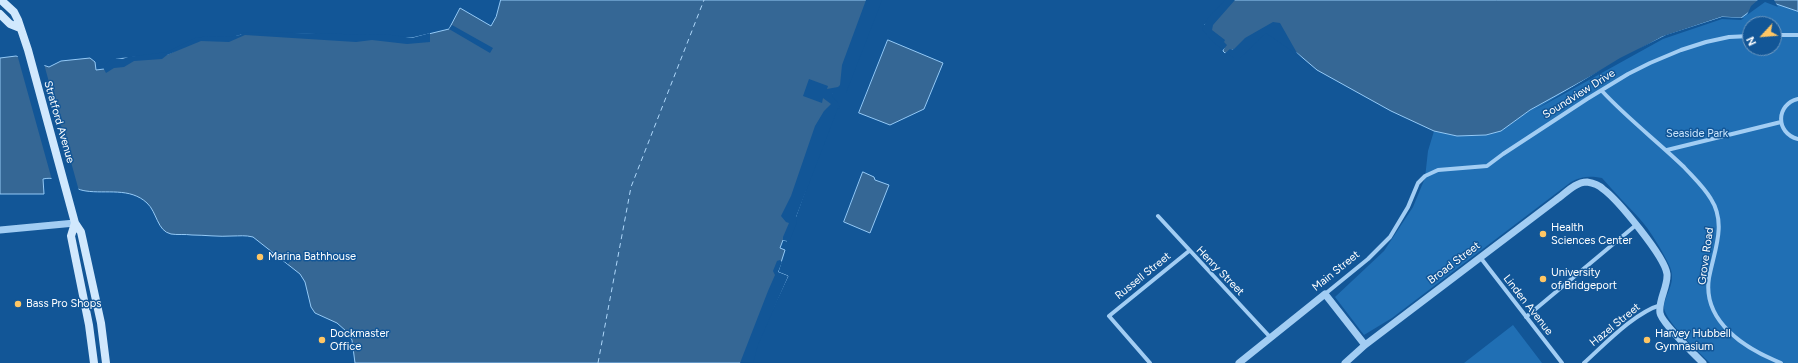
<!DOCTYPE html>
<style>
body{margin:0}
#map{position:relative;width:1798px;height:363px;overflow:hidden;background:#125697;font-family:Figtree,sans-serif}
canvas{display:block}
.north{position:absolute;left:1742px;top:16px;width:40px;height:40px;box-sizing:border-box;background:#125697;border:1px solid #719ac1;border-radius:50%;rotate:244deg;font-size:11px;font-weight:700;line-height:16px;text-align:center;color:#fff}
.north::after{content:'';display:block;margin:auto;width:14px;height:18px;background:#ffc664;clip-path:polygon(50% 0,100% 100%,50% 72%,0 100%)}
</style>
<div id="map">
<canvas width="1798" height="363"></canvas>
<div class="north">N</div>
</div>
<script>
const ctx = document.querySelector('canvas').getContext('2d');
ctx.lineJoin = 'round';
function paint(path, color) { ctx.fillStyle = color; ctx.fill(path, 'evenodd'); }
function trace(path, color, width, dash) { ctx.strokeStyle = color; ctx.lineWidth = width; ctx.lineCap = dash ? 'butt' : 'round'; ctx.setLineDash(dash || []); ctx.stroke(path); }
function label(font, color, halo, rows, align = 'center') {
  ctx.font = font + ' Figtree,sans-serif'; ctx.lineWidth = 3; ctx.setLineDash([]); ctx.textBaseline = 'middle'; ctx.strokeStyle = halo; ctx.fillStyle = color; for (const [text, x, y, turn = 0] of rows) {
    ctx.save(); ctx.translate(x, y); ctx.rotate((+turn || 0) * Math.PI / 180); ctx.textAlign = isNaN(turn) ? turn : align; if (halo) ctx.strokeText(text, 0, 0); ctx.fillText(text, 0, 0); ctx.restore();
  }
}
paint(new Path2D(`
 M1765 0 1798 11V363H1710C1700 353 1661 318 1664 305 1667 291 1676 282 1670 267 1663 252 1650 230 1639 218 1627 205 1614 192 1602 178 1590 176 1582 176 1571 182L1392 318 1364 335 1335 297 1384 251 1413 207 1425 178 1428 151 1434 131 1457 136 1486 135 1501 131 1530 110 1662 37 1722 17 1741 18ZM1750 24H1774V48H1750Z
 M1513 325 1542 363H1464Z`), '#206fb4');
const water = new Path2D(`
 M501 0H880L844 92 833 91 830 97 836 104 787 241 783 240 780 248 785 250 778 272 788 276 756 344 751 363H355L352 340 346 331 337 323 315 313 311 307 305 282 300 274 253 237C245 235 240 236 232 236 219 237 205 235 192 235 185 234 177 235 171 234 157 231 157 212 147 203 130 187 106 194 86 191 70 189 60 175 43 179L44 194H0V58L16 56 49 67 61 61 90 58 95 62 96 70 104 69 116 59 168 54 196 40 226 39 245 34H302L412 38 449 29 460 8 491 26 496 17Z
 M1228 0H1765L1741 18 1722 17 1662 37 1530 110 1501 131 1486 135 1457 136 1434 131 1391 111 1317 70 1290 47 1266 31 1256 41 1225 53 1223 51 1224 48 1205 25Z
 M1765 0H1798V11Z
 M888 40 943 63 924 109 890 125 859 113Z
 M863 172 874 177 875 180 889 185 870 233 844 222Z`);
paint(water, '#356795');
trace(water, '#94c9f6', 1);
paint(new Path2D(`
 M866 0H882L846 93H833L832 96 838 103 840 109 838 108 796 217 797 222 789 242 787 241 783 240V237L789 223 786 222 781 216 791 196 815 126 824 111 831 104 823 98 822 103 803 96 809 79 828 86 827 89 838 87 840 85 842 65Z
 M1225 0H1235L1213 25 1212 30 1225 40 1224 42 1227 45 1223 50 1213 42 1202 29 1208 18Z
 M1758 0H1774L1778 7 1765 2 1747 15 1751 6Z
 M1722 17 1744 18 1741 20 1722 19 1663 39 1533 111 1620 58 1666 35Z
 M1273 22 1280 23 1297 53 1316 73 1289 49 1266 33 1240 58H1234L1228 54 1226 55 1225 53 1230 49 1232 50 1235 48 1245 38Z
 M452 25 493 48 490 53 449 29Z
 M245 32 392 35 412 38 430 33V42L407 44 372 40 356 42 245 35 229 42 201 41 167 55 162 59 134 61 124 67 114 68 106 73 103 67 112 58 123 59 128 57 167 52 195 38 208 36 225 37 240 35Z
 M17 54 44 64 79 191 52 180Z
 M289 251 294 256 288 264 280 258Z
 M780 260 782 262 778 272 788 276 786 281 758 345 753 363H740L768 291 775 275 773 271 777 261Z`), '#125697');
trace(new Path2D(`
 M598 363 631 187 704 0`), '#aed7fa', 1, [5, 4]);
trace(new Path2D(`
 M1774 35H1798
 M1602 91C1627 118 1657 141 1684 167 1693 177 1704 187 1711 199 1727 224 1714 251 1709 278 1702 322 1746 349 1781 363
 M1798 99C1776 104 1775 133 1798 139
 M1667 150 1781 122
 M1158 216 1270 337
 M1480 257 1562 363
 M1325 294 1368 259 1390 237 1408 207 1418 183 1425 176 1438 170 1487 166 1503 154 1587 99 1628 74 1650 63 1681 50 1706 42 1729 37 1750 36
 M1526 317 1636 225
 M1150 363 1109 316 1189 251
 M1584 363C1604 345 1635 312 1661 305`), '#a2cdf3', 4);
trace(new Path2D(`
 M0 230 75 223
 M1239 363 1325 294 1365 345
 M1345 363 1365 345 1556 200C1565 194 1575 182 1587 182 1593 183 1599 185 1603 189 1618 200 1665 257 1667 274 1668 287 1658 300 1660 313 1661 322 1695 355 1703 363`), '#a2cdf3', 7);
trace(new Path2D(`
 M1 0 14 12 18 20 28 50 75 223 81 232 101 323 106 363
 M0 14 10 24 20 28
 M75 223 71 236 89 325 94 363`), '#d1e8fd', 8);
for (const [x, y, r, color] of [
 [1543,234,4,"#ffc664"],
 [260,257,4,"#ffc664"],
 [1543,279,4,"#ffc664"],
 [18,304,4,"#ffc664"],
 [322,340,4,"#ffc664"],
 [1647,340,4,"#ffc664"]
]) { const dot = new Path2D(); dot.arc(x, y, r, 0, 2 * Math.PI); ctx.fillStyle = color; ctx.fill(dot); trace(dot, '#125697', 1.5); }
label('11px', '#fff', '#125697', [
 ["Soundview Drive",1579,94,-32],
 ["Stratford Avenue",59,122,74],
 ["Grove Road",1706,256,-82],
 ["Broad Street",1454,263,-37],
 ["Henry Street",1220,271,46],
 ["Main Street",1336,271,-39],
 ["Russell Street",1143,276,-39],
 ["Linden Avenue",1528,305,52],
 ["Hazel Street",1615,325,-39]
]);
label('11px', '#cae5fd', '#125697', [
 ["Seaside Park",1697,134]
]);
label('11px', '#fff', '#125697', [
 ["Health",1551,228],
 ["Sciences Center",1551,241],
 ["Marina Bathhouse",268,257],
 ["University",1551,273],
 ["of Bridgeport",1551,286],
 ["Bass Pro Shops",26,304],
 ["Dockmaster",330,334],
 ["Office",330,347],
 ["Harvey Hubbell",1655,334],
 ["Gymnasium",1655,347]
], 'left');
</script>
